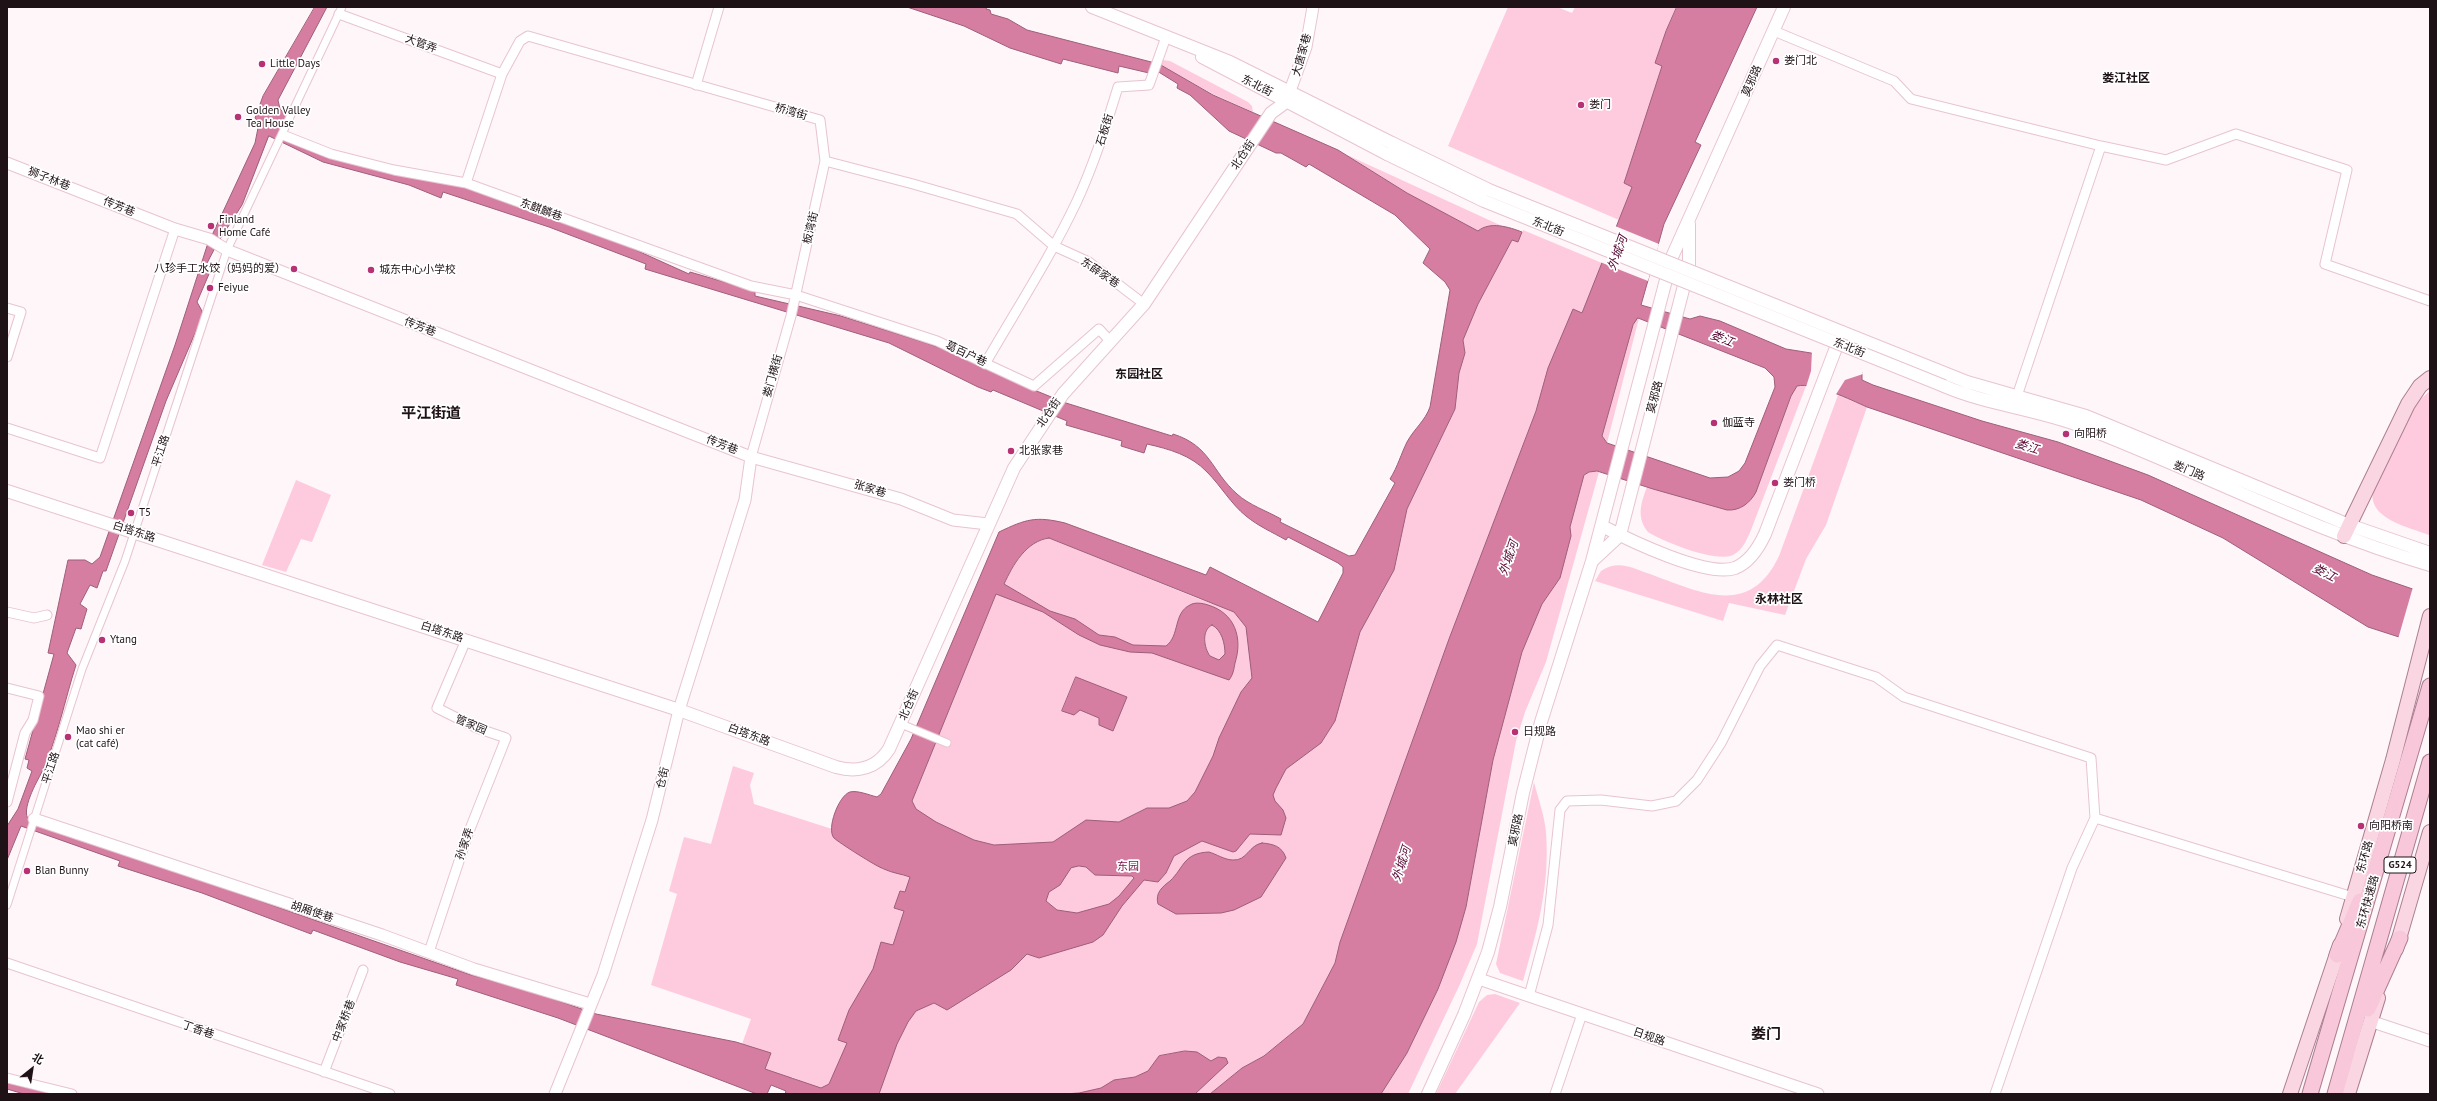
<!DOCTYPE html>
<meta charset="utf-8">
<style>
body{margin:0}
#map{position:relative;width:2437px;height:1101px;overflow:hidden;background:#fef6f9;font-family:"PT Sans","Noto Sans SC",sans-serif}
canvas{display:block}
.frame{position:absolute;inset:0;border:8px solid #1f1217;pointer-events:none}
.north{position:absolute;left:12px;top:1049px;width:40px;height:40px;-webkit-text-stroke:3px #fff;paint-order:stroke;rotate:30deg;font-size:11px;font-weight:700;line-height:16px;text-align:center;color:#1f1217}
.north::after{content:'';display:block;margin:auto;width:14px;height:18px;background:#1f1217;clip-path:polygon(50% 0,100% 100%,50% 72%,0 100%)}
</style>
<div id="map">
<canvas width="2437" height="1101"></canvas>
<div class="frame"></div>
<div class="north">北</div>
</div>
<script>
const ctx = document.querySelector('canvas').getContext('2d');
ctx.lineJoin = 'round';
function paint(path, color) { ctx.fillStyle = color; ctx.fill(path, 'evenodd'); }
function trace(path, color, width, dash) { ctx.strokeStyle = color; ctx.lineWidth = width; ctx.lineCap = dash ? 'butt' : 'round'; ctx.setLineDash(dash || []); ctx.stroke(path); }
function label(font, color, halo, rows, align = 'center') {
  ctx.font = font + ' "PT Sans","Noto Sans SC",sans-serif'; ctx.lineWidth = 3.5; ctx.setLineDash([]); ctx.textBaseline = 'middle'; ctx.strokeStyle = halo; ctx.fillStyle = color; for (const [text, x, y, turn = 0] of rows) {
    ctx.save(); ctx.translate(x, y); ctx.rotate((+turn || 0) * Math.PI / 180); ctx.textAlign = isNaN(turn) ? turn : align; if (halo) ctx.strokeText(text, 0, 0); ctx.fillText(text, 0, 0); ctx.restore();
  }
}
paint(new Path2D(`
 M1508 7H1557L1572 13 1575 7H1677L1666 31 1655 63 1662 66 1624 183 1632 187 1619 220 1448 146Z
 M1163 60 1170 61 1248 102 1252 106 1253 112 1213 94 1160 65Z
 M1345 154 1502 226H1487L1478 231 1407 193Z
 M1523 230 1602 263 1582 313 1573 309 1548 368 1536 411 1449 639 1340 942 1335 963 1303 1024 1264 1056 1242 1068 1210 1094H826L792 1077 791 1080 765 1069 771 1053 742 1044 751 1019 651 985 677 894 669 891 684 837 711 844 733 766 754 773 750 785 754 804 832 829 914 796 996 594 1023 552 1035 542 1049 538 1199 599 1355 648 1360 632 1370 612 1382 594 1396 560 1407 509 1455 409 1459 373 1465 353 1463 340 1478 304 1512 240 1518 242Z
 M1638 318H1639L1607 443 1602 436 1633 325Z
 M1801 385 1806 386 1751 530C1747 539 1743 550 1733 555 1716 563 1664 542 1648 532 1636 518 1641 502 1647 487L1653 489 1756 492 1791 396 1795 387Z
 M2430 391V530L2429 535C2409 527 2367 519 2373 490L2412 411 2417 402Z
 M1838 395 1867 407 1826 525 1806 559 1785 615 1729 603 1723 621 1595 581 1601 571C1617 560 1631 567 1647 573 1698 591 1749 620 1779 556Z
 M1595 471 1599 472 1546 662 1525 712 1516 741 1477 944 1460 984 1408 1094H1381L1407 1053 1438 989 1466 907 1493 760 1522 652 1542 604 1560 578 1571 536 1570 527 1583 478 1586 473Z
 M296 480 331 495 312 542 301 539 286 572 262 565Z
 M1534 782C1538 798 1545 817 1546 833 1550 886 1537 931 1523 981L1500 973 1496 964Z
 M1495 994 1520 1003 1455 1094H1436L1479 1002 1487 995Z`), '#fecbde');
const water = new Path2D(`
 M315 7H327L278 100 280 109 288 116 279 132 288 139 449 182 629 247 689 274 690 272 755 291V296L841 316 926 343 977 361 1017 383 1066 403 1172 436 1173 434C1211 446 1211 471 1237 494 1249 505 1267 511 1281 519L1280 522 1349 556 1355 555 1395 483 1390 479C1398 466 1401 454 1407 442 1414 429 1425 421 1430 407L1450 290 1445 282 1423 263 1430 249 1395 215 1309 164 1306 167 1281 153H1276L1229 131 1190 95 1177 88 1178 84 1157 71 1149 73 1119 66 1118 73 1063 59 1061 64 1010 48 964 26 907 7H987L986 9 990 10 991 14 1008 19 1027 30 1159 64 1213 95 1338 150 1407 193 1478 231C1490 221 1509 227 1522 232L1518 242 1512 240 1478 304 1463 340 1465 353 1459 373 1455 409 1407 509 1394 570 1360 632 1335 721 1321 743 1286 769 1276 788 1273 795 1275 801 1283 810 1286 818 1281 835 1250 834 1236 851 1233 852 1202 841 1174 856 1166 873 1158 882 1144 880 1122 906 1103 935 1093 942 1039 958 1027 954 1011 970 947 1010 934 1003 916 1011 908 1022 897 1044 879 1094H785L786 1091 771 1085 767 1094H757L558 1018 456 985 458 979 400 962 313 930 311 934 202 893 118 866 120 861 21 826 7 860V826L18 809 32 771 27 768 29 760 25 759 54 654 48 653 68 560H85L92 564 100 557 175 345 207 246 255 143 259 123 255 118 263 96ZM269 136 323 162 409 185 441 198 443 192 549 227 646 264 645 269 889 343 978 387 991 392 993 390 1067 421 1066 425 1122 441 1121 446 1144 453 1147 444C1169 449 1191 455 1207 472 1221 486 1231 504 1246 516 1258 526 1272 532 1286 540L1288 537 1338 563 1343 567V573L1318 622 1210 567 1206 575 1065 523C1036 516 1026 519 999 532L911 739 881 794 877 797C869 795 857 790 850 792 839 795 826 829 834 838 838 842 877 867 884 869 892 873 902 874 910 877L905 892 900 891 894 908 904 911 893 945 881 942 873 969 849 1010 838 1040 847 1043 829 1084 821 1088 765 1069 771 1053 736 1042 596 1014 533 992 471 975 29 820C20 811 37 781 42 772 57 740 65 699 76 665L67 653 76 628 81 629 87 609 80 604 90 585 97 588 103 571H106L166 401 202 317V311L197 302 209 274 205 267 217 244 242 205ZM1049 538 1234 612 1246 627 1252 678 1241 692 1219 738 1213 756 1195 792 1187 801 1169 808H1147L1119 822 1086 820 1053 842 994 845 974 840 936 822 916 809 912 801 996 594 1043 612 1079 635 1100 645 1130 652 1152 653 1229 680C1233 675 1234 669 1235 663 1243 638 1235 613 1208 605 1202 603 1195 602 1190 605 1173 613 1180 636 1166 646L1133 645 1115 637 1099 635 1075 619 1050 611 1004 584C1013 565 1026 541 1049 538ZM1212 625C1222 630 1225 644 1225 654L1219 660 1210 656C1204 648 1201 630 1212 625ZM1079 866 1086 867 1095 875 1132 876 1134 878 1119 896 1109 904 1077 913 1057 910 1046 901 1049 892 1060 885 1071 868Z
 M1677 7H1757L1695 142 1701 145 1664 224 1641 305 1690 319 1700 316 1720 321 1786 349 1811 353 1862 372V380L1873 385 1982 421 2058 442 2148 475 2372 575 2430 595V647L2368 627 2223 538 2141 500 1867 407C1851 400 1815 382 1797 386L1791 396 1756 492C1750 503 1740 511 1727 510L1653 489 1597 471 1589 472 1584 475 1570 527 1571 536 1560 578 1542 604 1522 652 1493 760 1466 907 1456 942 1438 989 1407 1053 1381 1094H1210L1242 1068 1264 1056 1303 1024 1335 963 1340 942 1449 639 1536 411 1548 368 1573 309 1582 313 1632 187 1624 183 1662 66 1655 63 1666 31ZM1638 318 1765 368 1774 377 1775 387 1745 463 1739 471 1728 477 1710 478 1607 443 1602 436 1633 325Z
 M1076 677 1127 697 1113 731 1099 725V718L1080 710 1074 715 1062 711Z
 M1262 843C1273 844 1282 846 1286 858L1261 897 1234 910 1221 913 1176 914 1158 904C1155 893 1162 887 1170 881 1184 868 1183 853 1209 852 1216 854 1225 860 1233 860 1247 861 1249 845 1262 843Z
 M1185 1051 1197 1052 1211 1061 1218 1057 1226 1058 1228 1063 1195 1094H1063L1079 1093 1101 1088 1114 1080 1135 1077 1148 1071 1159 1056Z
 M7 1083 53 1094H24L7 1089Z`);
paint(water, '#d57ea2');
trace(water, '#9e5e78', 1);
paint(new Path2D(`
 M1615 226 1659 244 1648 281 1600 262Z
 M1812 351 1862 370 1863 374 1845 380 1835 396 1806 387 1811 371Z
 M2413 587 2430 593V649L2398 639Z`), '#fef6f9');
const pedestrian = new Path2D(`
 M901 724 947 743
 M7 905 82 669 125 561 227 250 342 7`);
const minor = new Path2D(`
 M339 14 502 74
 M1774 31 1894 81 1911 99 2101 146 2166 160 2236 134 2347 170 2325 264 2430 301
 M696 85 719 7
 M283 135 331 154 394 170 466 183 751 286 796 295 937 341 1034 386 1099 329 1111 342
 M466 183 502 74 520 41 528 36 820 120 825 161 913 184 1017 214 1054 246 1089 262 1144 304
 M7 308 21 312 7 357
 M985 364C1016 310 1050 258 1077 201 1094 164 1106 126 1118 87L1149 85 1166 37
 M2015 402 2101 146
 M7 428 100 458 175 229
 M751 457 791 316 825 161
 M7 612 34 618 47 615
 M7 688 39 696 33 720 25 733 7 802
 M429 952 468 834 506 738 477 728 437 708 466 640
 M7 963 390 1094
 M1529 996 1548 925 1560 810 1567 801 1601 800 1652 806 1676 801 1697 780 1721 743 1760 666 1777 645 1876 677 1904 697 2091 758 2095 818
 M324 1072 363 970
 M7 1078 72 1094
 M1555 1094 1582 1014
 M1995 1094 2072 868 2095 818 2353 897`);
const tertiary = new Path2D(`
 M1287 99 1306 47 1313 7
 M7 163 175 229 209 239 227 250 751 457 901 499 953 520 988 524
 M34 819 382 935 474 969 590 1004
 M1479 979 1818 1094
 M2370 1021 2430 1041
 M555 1094 603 975 652 820 679 710 745 500 751 457`);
const secondary = new Path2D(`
 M1092 7 1230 62 1392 143
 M1202 57 1387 154
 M1944 386C1988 405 2037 409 2081 426 2198 471 2310 530 2430 565
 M7 491 679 710 836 767C858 773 877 768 889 749L1014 468 1063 394 1144 304 1271 113 1286 102
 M1602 526C1629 540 1707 578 1735 568 1750 562 1759 547 1765 534L1842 332 1967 382 2086 416 2349 525 2430 553
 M1592 561 1620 535 1689 266V224
 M1428 1094 1464 1015 1488 952 1500 907 1523 793 1541 722 1592 561 1672 257 1784 7`);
const primary = new Path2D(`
 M2344 536 2408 404 2420 386 2430 378
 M2347 919 2393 760 2430 616
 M2396 949 2430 832
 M2290 1094 2340 945
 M2348 1094 2378 998`);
const trunk = new Path2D(`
 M2337 955 2360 901
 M2368 1009 2400 938
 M2310 1094 2430 686
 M2335 1094 2430 762`);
trace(pedestrian, '#e8c4d1', 9);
trace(minor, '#e8c4d1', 11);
trace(tertiary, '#e8c4d1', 13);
trace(secondary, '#e8c4d1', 14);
trace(primary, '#ab7f90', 16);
trace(trunk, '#ab7f90', 17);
trace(pedestrian, '#fff', 7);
trace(minor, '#fff', 9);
trace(tertiary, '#fff', 11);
trace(secondary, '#fff', 12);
trace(primary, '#fad6e3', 14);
trace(trunk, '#f8c8da', 15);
const secondaryBridge = new Path2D(`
 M1392 143 1489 190 1842 332
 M1387 154 1484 201 1944 386`);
trace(secondaryBridge, '#e8c4d1', 14, []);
trace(secondaryBridge, '#fff', 12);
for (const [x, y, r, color] of [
 [1776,61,4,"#b73175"],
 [262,64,4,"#b73175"],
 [1581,105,4,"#b73175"],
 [238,117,4,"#b73175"],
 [211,226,4,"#b73175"],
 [294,269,4,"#b73175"],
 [371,270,4,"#b73175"],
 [210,288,4,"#b73175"],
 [1714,423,4,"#b73175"],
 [2066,434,4,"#b73175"],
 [1011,451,4,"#b73175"],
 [1775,483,4,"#b73175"],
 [131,513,4,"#b73175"],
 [102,640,4,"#b73175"],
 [1515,732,4,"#b73175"],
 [68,737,4,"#b73175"],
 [2361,826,4,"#b73175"],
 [27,871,4,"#b73175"]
]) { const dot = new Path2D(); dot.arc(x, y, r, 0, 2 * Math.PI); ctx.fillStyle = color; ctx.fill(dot); trace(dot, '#fff', 1.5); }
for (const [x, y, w] of [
 [2400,865,32]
]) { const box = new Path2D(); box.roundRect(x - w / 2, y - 8, w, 16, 3); ctx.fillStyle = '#fff'; ctx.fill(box); trace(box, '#1f1217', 1); }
label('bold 10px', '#1f1217', null, [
 ["G524",2400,865]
]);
label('11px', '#1f1217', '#fff', [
 ["大管弄",421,44,20],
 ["大唐家巷",1302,55,-75],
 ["莫邪路",1752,81,-66],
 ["东北街",1257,86,27],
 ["桥湾街",791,112,16],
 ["石板街",1105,130,-73],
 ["北仓街",1243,155,-56],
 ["狮子林巷",49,179,21],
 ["传芳巷",119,207,22],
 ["东麒麟巷",541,210,20],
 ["东北街",1548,227,22],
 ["板湾街",811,228,-77],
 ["东薛家巷",1100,273,34],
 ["传芳巷",420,327,21],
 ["东北街",1849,348,22],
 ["葛百户巷",966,354,25],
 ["娄门横街",773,376,-74],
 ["莫邪路",1655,397,-76],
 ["北仓街",1049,413,-55],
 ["传芳巷",722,445,21],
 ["平江路",161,451,-72],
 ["娄门路",2189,471,23],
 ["张家巷",870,489,17],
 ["白塔东路",134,532,18],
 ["白塔东路",442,632,18],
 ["北仓街",909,705,-66],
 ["管家园",471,725,23],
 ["白塔东路",749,735,20],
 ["平江路",51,768,-72],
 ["仓街",663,778,-77],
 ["莫邪路",1516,830,-79],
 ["孙家弄",465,844,-71],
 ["东环路",2365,857,-74],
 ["东环快速路",2368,902,-74],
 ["胡厢使巷",312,912,18],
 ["中家桥巷",344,1021,-69],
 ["丁香巷",198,1030,19],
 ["日规路",1649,1037,19]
]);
label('11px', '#1f1217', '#fff', [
 ["娄门北",1784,61],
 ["Little Days",270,64],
 ["娄门",1589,105],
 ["Golden Valley",246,111],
 ["Tea House",246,124],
 ["Finland",219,220],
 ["Home Café",219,233],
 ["八珍手工水饺（妈妈的爱）",286,269,"right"],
 ["城东中心小学校",379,270],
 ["Feiyue",218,288],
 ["伽蓝寺",1722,423],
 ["向阳桥",2074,434],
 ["北张家巷",1019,451],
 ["娄门桥",1783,483],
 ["T5",139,513],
 ["Ytang",110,640],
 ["Mao shi er",76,731],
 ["(cat café)",76,744],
 ["日规路",1523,732],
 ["向阳桥南",2369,826],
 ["Blan Bunny",35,871]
], 'left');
label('11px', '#7a124a', '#fff', [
 ["东园",1128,867]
]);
label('bold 12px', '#1f1217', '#fff', [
 ["娄江社区",2126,79],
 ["东园社区",1139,375],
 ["永林社区",1779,600]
]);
label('italic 12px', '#560632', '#fff', [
 ["外城河",1618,253,-70],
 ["娄江",1722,339,22],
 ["娄江",2027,447,17],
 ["外城河",1509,558,-71],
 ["娄江",2324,573,28],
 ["外城河",1402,864,-72]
]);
label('bold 15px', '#1f1217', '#fff', [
 ["平江街道",431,414],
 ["娄门",1766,1035]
]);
</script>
